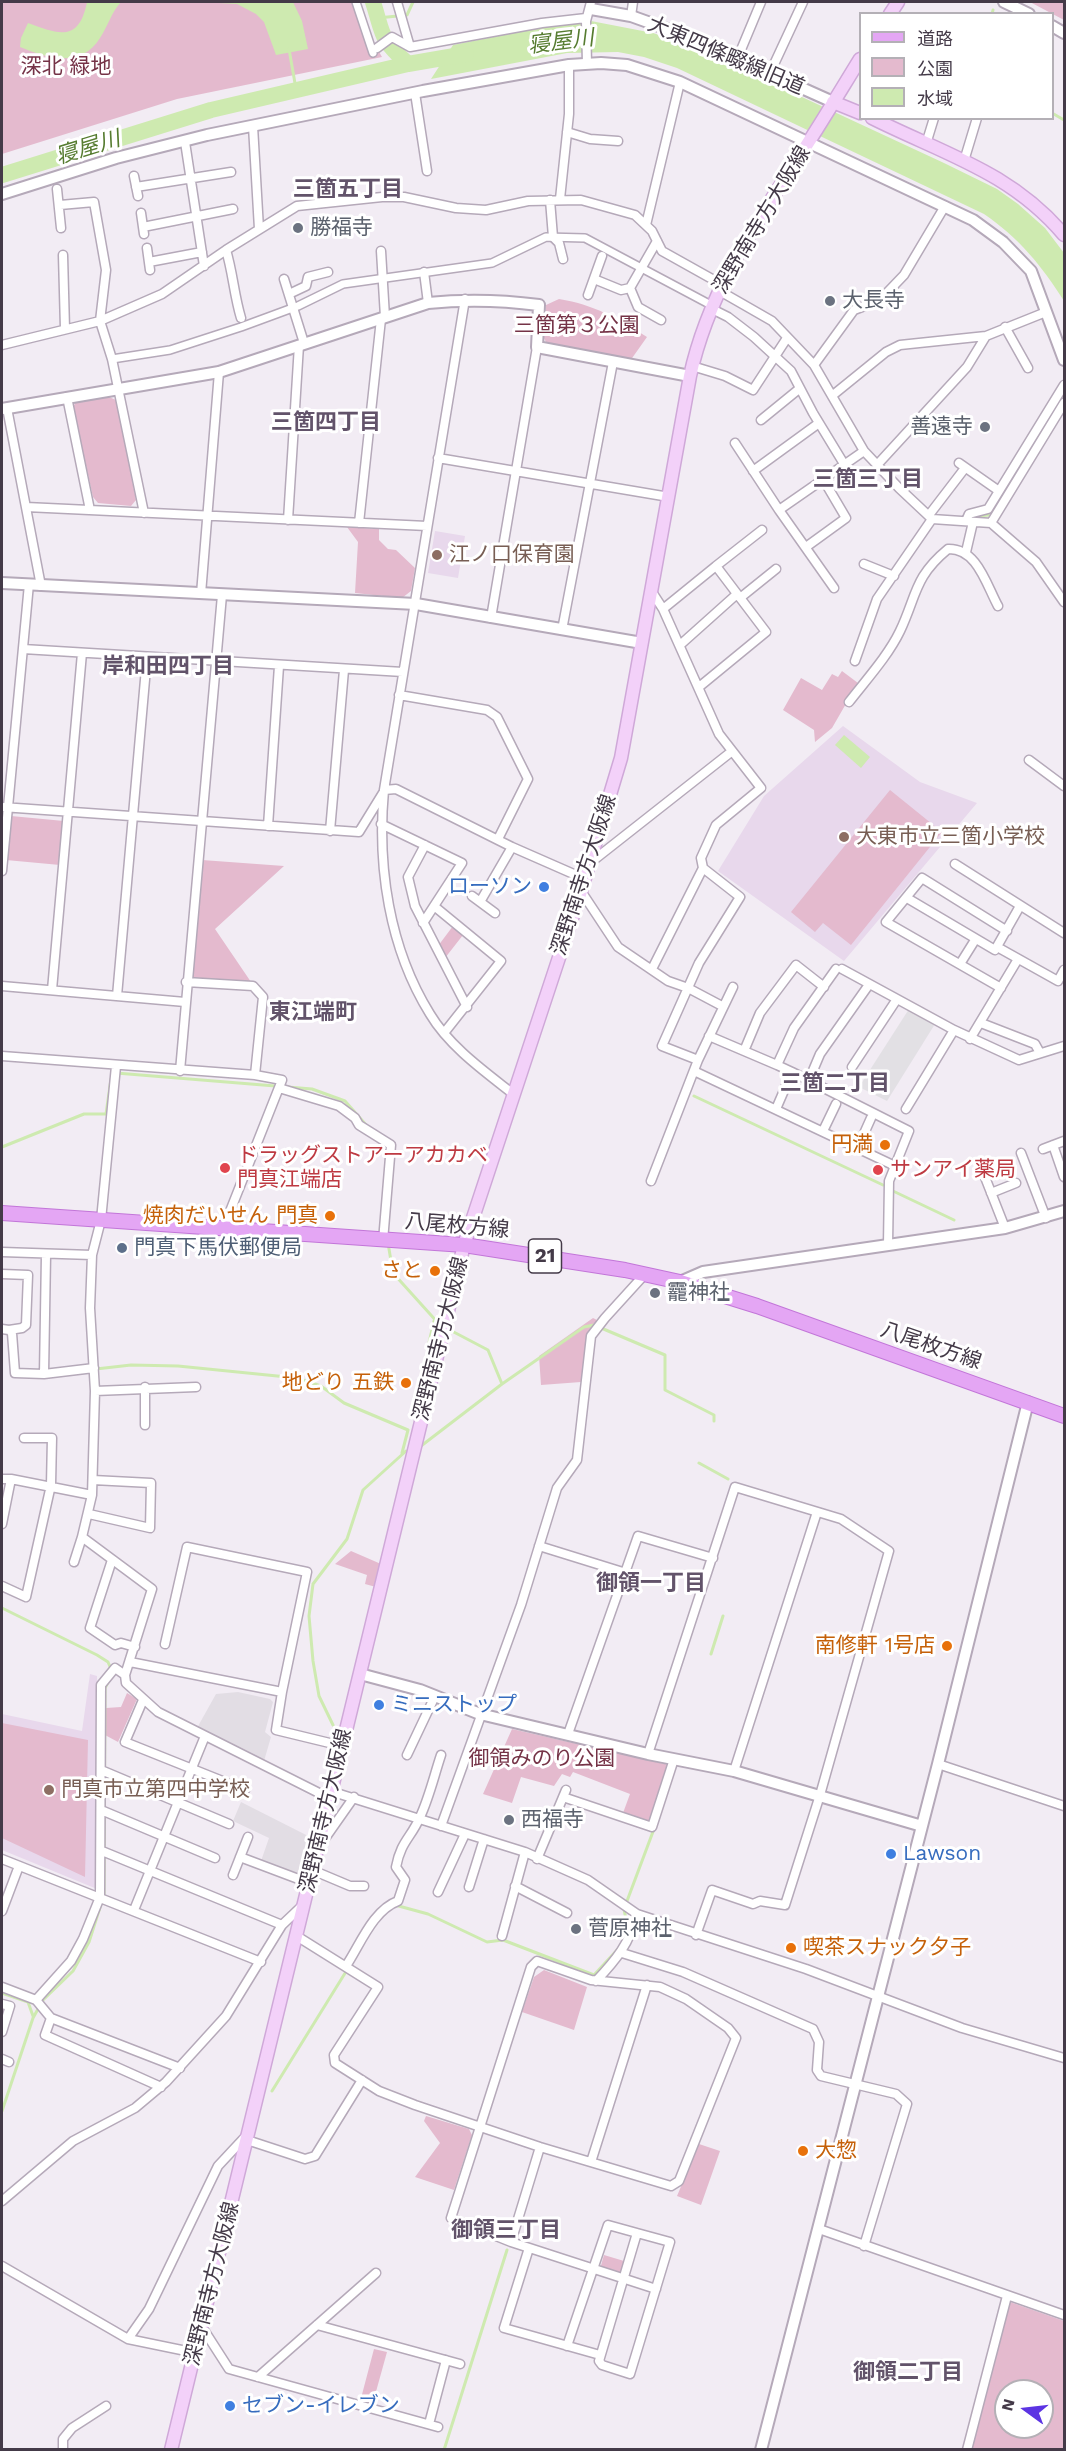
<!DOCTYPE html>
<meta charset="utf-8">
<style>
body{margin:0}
#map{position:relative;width:1066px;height:2451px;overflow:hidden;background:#f2ecf4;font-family:"Work Sans","Noto Sans JP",sans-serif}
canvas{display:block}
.frame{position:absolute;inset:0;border:3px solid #443a48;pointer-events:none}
.legend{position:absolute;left:859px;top:12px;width:195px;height:108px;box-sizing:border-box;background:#fff;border:2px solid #b4b0b6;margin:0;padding:8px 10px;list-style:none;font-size:18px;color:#443a48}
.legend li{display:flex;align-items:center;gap:12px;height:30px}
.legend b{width:30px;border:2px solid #b4b0b6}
.north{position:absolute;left:994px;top:2379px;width:60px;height:60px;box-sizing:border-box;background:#fff;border:2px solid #b4b0b6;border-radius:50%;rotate:285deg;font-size:16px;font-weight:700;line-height:24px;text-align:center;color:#443a48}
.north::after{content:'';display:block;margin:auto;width:21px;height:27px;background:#5c34e3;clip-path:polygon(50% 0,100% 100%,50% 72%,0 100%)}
</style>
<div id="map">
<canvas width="1066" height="2451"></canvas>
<div class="frame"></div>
<ul class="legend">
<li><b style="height:8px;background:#e4a6f4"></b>道路</li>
<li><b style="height:16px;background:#e4bace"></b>公園</li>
<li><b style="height:16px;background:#ceeab0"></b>水域</li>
</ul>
<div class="north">N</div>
</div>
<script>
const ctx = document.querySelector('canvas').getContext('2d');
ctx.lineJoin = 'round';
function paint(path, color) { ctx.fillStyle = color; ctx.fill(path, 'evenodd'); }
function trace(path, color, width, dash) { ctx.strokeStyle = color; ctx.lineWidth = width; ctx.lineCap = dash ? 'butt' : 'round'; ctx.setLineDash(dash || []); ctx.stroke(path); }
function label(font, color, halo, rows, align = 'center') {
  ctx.font = font + ' "Work Sans","Noto Sans JP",sans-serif'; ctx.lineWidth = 6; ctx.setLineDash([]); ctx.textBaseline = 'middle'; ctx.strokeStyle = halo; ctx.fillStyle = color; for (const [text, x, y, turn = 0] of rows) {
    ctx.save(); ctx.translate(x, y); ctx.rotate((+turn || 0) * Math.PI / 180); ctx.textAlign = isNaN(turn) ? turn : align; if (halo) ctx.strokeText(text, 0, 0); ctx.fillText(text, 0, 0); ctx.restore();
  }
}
paint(new Path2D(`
 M238 1692 270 1699 273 1702 265 1732 271 1737 264 1761 197 1728 216 1694Z
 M241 1802 316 1840 306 1876 261 1861 269 1838 233 1821Z`), '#e2dde4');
paint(new Path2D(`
 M435 531 465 536 458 578 428 573Z
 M843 726 920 782 977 803 844 961 718 871 764 796Z
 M90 1674 97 1676V1889L2 1850V1714L82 1731Z`), '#e8d8ec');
paint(new Path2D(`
 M2 2H359L369 34 382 57 177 99 2 154Z
 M1030 2H1064V20Z
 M559 299C595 305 617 318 647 337L630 361 547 344 544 338 546 305Z
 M109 397 116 400 136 500 131 506 98 503 93 497 73 407 77 400Z
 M347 527 379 529V540L388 549 396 550 415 568 411 591 402 598 355 593 358 542Z
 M842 671 858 683 832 728 815 742 814 730 783 710 801 678 822 690 832 674 838 677Z
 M890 790 942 832 851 945 823 923 815 932 791 912Z
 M11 816 64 821 60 865 6 860Z
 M202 860 284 866 215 929 251 982 190 979Z
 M453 926 463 935 445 958 438 946Z
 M593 1318 597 1320 588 1336 581 1382 541 1385 539 1356Z
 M351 1551 381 1564 376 1587 365 1584 367 1575 335 1564Z
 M127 1693 137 1699 118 1742 105 1735 106 1708 121 1707Z
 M2 1723 88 1740 85 1877 2 1838Z
 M512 1729 669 1765 650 1822 623 1813 630 1794 573 1772 570 1777 562 1774 554 1786 521 1777 512 1803 483 1794Z
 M544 1970 587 1987 574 2030 522 2012 534 1977Z
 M426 2116 469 2129 472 2135 454 2190 415 2177 440 2143 424 2121Z
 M699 2144 720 2151 701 2205 677 2196Z
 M604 2255 624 2261 620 2275 600 2269Z
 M1010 2302 1064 2321V2449H972ZM1006 2391H1042V2427H1006Z
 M374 2349 387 2352 372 2406 360 2402Z`), '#e4bace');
paint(new Path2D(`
 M909 1009 935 1024 887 1101 859 1087Z`), '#e2e0e4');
paint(new Path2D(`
 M87 2H121C111 13 108 26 100 38 81 69 47 58 20 47L21 38 28 23C58 34 79 43 87 2Z
 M201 2H293L302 21 308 49 276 55 264 22 256 14 237 4Z
 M591 21 653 33 690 45 944 163 997 189 1018 204 1045 228 1064 253V301C1042 266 1019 238 984 214L677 68 644 57 618 52 567 53 431 79 453 45 548 26Z
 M844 735 870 757 861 768 835 745Z`), '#ceeab0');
trace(new Path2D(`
 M992 14 993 10
 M378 18 407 15 413 2
 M289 49 296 89
 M1052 113 1064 120
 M995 505 1064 394
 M977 516 989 515 992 510
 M116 1073 312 1089 345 1101 367 1126
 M694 1096 883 1185
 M2 1147 84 1114H106L111 1079
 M893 1191 954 1220
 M388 1243 393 1273 439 1324
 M448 1329 488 1350 502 1384
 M428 1347 434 1321
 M96 1369 131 1365 178 1366 297 1378 321 1386 344 1403 408 1430 402 1453
 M421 1446 502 1384 584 1327 594 1325 665 1355V1390L714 1415V1421
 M699 1463 728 1479
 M2 1608 97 1655 108 1662 111 1669
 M711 1654 723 1616
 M333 1725 319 1696 313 1661 309 1616 313 1584 347 1539 363 1490 406 1451
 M104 1895 105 1688 112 1675
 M395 1905 428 1914 487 1942 503 1940 594 1975 618 1949
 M628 1930 624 1909 654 1829
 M2 1993 28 2002 33 2016
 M272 2091 347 1970
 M2 2111 33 2018 43 2000 73 1971 89 1942 102 1901
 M444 2450 507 2250`), '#ceeab0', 3);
trace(new Path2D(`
 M373 2C384 36 379 38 408 64
 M2 175 211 110 408 64 466 54`), '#ceeab0', 16);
const pedestrian = new Path2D(`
 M356 2 373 53
 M112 359 170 350 241 327 298 306 343 284 492 263 546 237 585 238 711 305`);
const minor = new Path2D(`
 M397 2 410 47
 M631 16 633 2
 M377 48 392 37 410 47 542 23 586 18
 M738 57 761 2
 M587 64 586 21 591 2
 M770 73 803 2
 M415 93 427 171
 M253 126 259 229
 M567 132 590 139 618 141
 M185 142 204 266
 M926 144 934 118
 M964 161 977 118
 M134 176 138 196
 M136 187 231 172
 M57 189 61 228
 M560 199 569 114V65
 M550 200 553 237 559 243 563 259
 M60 205 94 202 106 270 100 321 112 359 144 513
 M141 213 144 234
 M646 225 680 82
 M143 227 233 209
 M657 241 630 288 638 307 661 320
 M147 248 150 270
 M226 250C233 273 234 295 241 318
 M381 251 385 317
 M63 255 65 329
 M149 262 202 252
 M424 272 428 303
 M284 279 304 343
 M594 279 621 290 630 288
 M718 290 772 321 814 365 864 451 899 488 932 519 991 523 1036 562 1064 602
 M289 294 306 286 308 277 328 272
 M588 295 602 256
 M465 299 384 790C377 866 389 948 430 1014 449 1046 484 1071 512 1093
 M710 308 728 317 754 337 791 371 813 413 844 464
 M1005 327 1028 368
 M2 345 100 321 162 294 226 250 297 206 382 197H404L456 208 486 210 528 201 581 200 635 215 652 231 662 251 721 284
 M814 365 854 310 880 300 904 275 945 206
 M692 366 725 376 753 390 787 338
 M833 395 886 352 900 345 986 336
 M67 397 90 510
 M7 408 41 586
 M761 420 799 389
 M735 443 779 510
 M438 458 669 497
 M959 463 999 491
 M877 465 967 367 986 336 1046 312
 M753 471 819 423
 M26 507 427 526
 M929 515 965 468
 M288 520 299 345
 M966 521 969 514 988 509 1064 385
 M359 523 381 319
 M991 523 1064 403
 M806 547 846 518 823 479
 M966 552 973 522
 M864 564 894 576
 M716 566 762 530
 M834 588 779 510 864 451
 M201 594 219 372
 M740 598 776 569
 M663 609 716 566 766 632 699 687
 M491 618 537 347
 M562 630 613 362
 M680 645 737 594
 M23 649 403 672
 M855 661 877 599 932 519
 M399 695 487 710 497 717 528 779 498 839
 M849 702C866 680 888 656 900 631 917 595 914 577 948 549 977 548 986 584 998 606
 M1029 760 1064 786
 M384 790 396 789 512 847 585 879
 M2 807 359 832 383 793
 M381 824 462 863 423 923
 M268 826 279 666
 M330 831 344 670
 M425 845 408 877 415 906 467 1007
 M590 863 731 752
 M955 864 1064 933
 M2 871 29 584
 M581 891 618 947 668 981 688 988 722 1006
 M472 896 495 913
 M907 898 995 950 1020 906
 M480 902 512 847
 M434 906 501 961 444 1033
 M999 948 1058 981 1064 970
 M960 964 975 940
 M652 969 703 868 701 858 716 825 761 788 719 734 663 609 652 592
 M842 969 954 1030 1019 1060 1064 1046
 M186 982 253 986 263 997 255 1075
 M2 986 185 1002
 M1001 988 886 922 922 878 1007 931
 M52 990 82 653
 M117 996 147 657
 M981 1023 1035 1044 1040 1053
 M709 1036 777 1065
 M970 1039 1018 959
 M744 1051 760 1013 796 965 824 987
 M2 1056 255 1075 282 1080 223 1229
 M698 1060 662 1046 699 963 740 897 703 868
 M116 1066 101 1220 92 1255 90 1308 95 1391 92 1495 82 1537 152 1589 125 1675 126 1683 158 1712 329 1798
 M852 1067 897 999
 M180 1071 222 595
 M694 1071 895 1166
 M792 1072 909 1131 889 1181 888 1245
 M809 1080 820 1054 868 986
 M279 1088 339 1106 355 1118 359 1125 391 1145 383 1241
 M776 1109 792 1072 777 1065 794 1028 836 969
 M906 1109 954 1030
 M823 1131 836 1104
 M1053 1145 1064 1177
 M858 1147 871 1118
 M1043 1149 1064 1141
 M1021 1153 1046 1218
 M981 1167 1005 1228
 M651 1181 698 1060 733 987
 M991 1193 1016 1183
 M2 1252 92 1255
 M2 1274 28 1275 26 1325 22 1328 9 1330
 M2 1329 9 1330 12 1333 15 1373 44 1374 94 1368
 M44 1374 46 1255
 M95 1391 196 1387
 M145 1425V1387
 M2 1479H11L2 1524
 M11 1479 92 1495
 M89 1514 150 1528 151 1483 93 1480
 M539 1546 626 1573
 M112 1560 90 1628 115 1645 121 1643 135 1647
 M74 1562 82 1537
 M2 1586 26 1597 51 1485 52 1438H24
 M165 1644 187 1547 307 1572 282 1692
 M130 1662 282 1692 276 1730 342 1746
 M143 1700 125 1742 245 1790
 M568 1734 638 1536 713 1558
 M648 1754 735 1487 841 1519 889 1551 820 1795 785 1905 760 1901 753 1904 712 1890 696 1935
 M407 1755 435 1696
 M938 1764 1064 1806
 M101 1770 229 1824
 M734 1771 817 1512
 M330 1791 525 1852 588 1880 637 1914 806 1969 962 2028 1064 2058
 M563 1797 652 1827 674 1759
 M101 1810 215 1858
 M441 1826 521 1605 557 1488 577 1460 591 1336 605 1318 645 1274
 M321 1844 354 1797
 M102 1851 282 1925
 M240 1857 309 1883
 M2 1859 261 1962
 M537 1859 566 1790
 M312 1870 350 1886H364
 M233 1875 248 1837
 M515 1886 567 1913
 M469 1887 484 1839
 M438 1892 465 1834
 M134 1910 205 1736
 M2 1911 19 1866
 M295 1935 378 1987 334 2055 335 2063 379 2091 415 2105 540 2147 671 2186 679 2181 736 2038 728 2028 686 1999 660 1987 591 1980 537 1961 531 1967 451 2218 511 2242 656 2289
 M502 1936 525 1852
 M622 1953 683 1972 813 2029 819 2042 817 2070 821 2076 896 2094 907 2104 864 2246
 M346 1966C360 1945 373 1910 398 1901L405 1880 396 1867C401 1841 411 1838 420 1817 429 1798 434 1776 441 1755
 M596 1981C616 1960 630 1943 637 1914
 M2 1987 36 2000 51 2018 180 2068
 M36 2000 71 1961 83 1939 100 1897 101 1685 115 1668 125 1675
 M2 2004 10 2006 2 2032
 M51 2018 45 2035 161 2087
 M2 2059 9 2062
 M247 2140 305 2159 315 2156 362 2080
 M591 2162 647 1985
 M2 2201 73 2141 135 2108 166 2082 226 2016 282 1925 302 1906
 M819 2229 1064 2315
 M511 2242 540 2147
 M529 2248 504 2328 600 2355
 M2 2266 128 2339 196 2353
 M317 2325 460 2364
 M202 2327 229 2369 438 2427
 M128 2339 149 2309 218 2166 246 2136
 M567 2346 608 2225 637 2233 599 2361 602 2365 630 2374 670 2242 637 2233
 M258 2377 376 2273
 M429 2424 446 2360
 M63 2450V2439L72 2428 106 2406
 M967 2450 1007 2296`);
const tertiary = new Path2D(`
 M1004 2 1029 14
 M591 9 631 16 681 34 833 102
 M1052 26 1064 33
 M2 194 116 158 207 135 423 91 569 65 601 63 627 65 680 82 973 220 1003 242 1031 271 1064 360
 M2 409 219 372 428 303C467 299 501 300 539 305L537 347 690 376
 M2 583 416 604 642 643
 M680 1282 703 1272 1005 1228 1064 1211
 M360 1674 420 1690 480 1714 648 1754 734 1771 922 1826
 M761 2450 938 1764 1028 1402`);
const secondary = new Path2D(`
 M890 14 898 2
 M833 102 860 113
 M872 118C944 154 1011 172 1064 235
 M171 2450 464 1245 581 891 621 758 690 376C708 294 752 229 797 160 819 127 839 93 860 59`);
const primary = new Path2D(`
 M2 1213 464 1245 625 1270 680 1282 757 1306 1064 1416`);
trace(pedestrian, '#b5a9b9', 10);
trace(minor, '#b5a9b9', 11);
trace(tertiary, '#b5a9b9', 14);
trace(secondary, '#cfa8d8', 15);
trace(primary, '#c276d8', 16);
trace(pedestrian, '#fff', 7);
trace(minor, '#fff', 8);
trace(tertiary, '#fff', 10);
trace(secondary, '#f3d1f9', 12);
trace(primary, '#e4a6f4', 14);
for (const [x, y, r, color] of [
 [298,228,6,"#6b7280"],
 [830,301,6,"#6b7280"],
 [985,427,6,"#6b7280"],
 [437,555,6,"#8d6e63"],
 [844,837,6,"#8d6e63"],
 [544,887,6,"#3f7fe0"],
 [885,1145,6,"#e8710a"],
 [225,1168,6,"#e0444e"],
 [878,1170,6,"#e0444e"],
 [330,1216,6,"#e8710a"],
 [122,1248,6,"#5c6f8a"],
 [435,1271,6,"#e8710a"],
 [655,1293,6,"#6b7280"],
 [406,1383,6,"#e8710a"],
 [947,1646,6,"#e8710a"],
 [379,1705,6,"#3f7fe0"],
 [49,1790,6,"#8d6e63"],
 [509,1820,6,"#6b7280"],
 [891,1854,6,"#3f7fe0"],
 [576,1929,6,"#6b7280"],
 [791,1948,6,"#e8710a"],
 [803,2151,6,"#e8710a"],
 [230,2406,6,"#3f7fe0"]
]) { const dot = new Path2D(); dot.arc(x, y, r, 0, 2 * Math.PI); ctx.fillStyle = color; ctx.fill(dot); trace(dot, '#fff', 2); }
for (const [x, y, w] of [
 [545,1256,33]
]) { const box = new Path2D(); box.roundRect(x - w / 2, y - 17, w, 34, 4.5); ctx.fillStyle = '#fff'; ctx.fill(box); trace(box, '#443a48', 1.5); }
label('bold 20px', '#443a48', null, [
 ["21",545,1256]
]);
label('21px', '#443a48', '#fff', [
 ["大東四條畷線旧道",726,56,23],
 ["深野南寺方大阪線",762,220,-59],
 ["深野南寺方大阪線",584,875,-72],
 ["八尾枚方線",457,1226,5],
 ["深野南寺方大阪線",441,1339,-76],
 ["八尾枚方線",931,1346,19],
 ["深野南寺方大阪線",326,1811,-77],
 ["深野南寺方大阪線",212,2284,-76]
]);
label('21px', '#753347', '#fff', [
 ["深北 緑地",66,67],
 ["三箇第３公園",577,326],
 ["御領みのり公園",542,1759]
]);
label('21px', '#5b616d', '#fff', [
 ["勝福寺",310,228],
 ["大長寺",842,301],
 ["善遠寺",973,427,"right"],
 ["龗神社",667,1293],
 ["西福寺",521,1820],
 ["菅原神社",588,1929]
], 'left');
label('21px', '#785e54', '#fff', [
 ["江ノ口保育園",449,555],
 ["大東市立三箇小学校",856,837],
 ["門真市立第四中学校",61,1790]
], 'left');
label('21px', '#366cbe', '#fff', [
 ["ローソン",532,887,"right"],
 ["ミニストップ",391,1705],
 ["Lawson",903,1854],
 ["セブン-イレブン",242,2406]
], 'left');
label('21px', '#c56008', '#fff', [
 ["円満",873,1145],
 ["焼肉だいせん 門真",318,1216],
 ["さと",423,1271],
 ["地どり 五鉄",394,1383],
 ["南修軒 1号店",935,1646],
 ["喫茶スナック夕子",803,1948,"left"],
 ["大惣",815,2151,"left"]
], 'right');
label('21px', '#be3a42', '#fff', [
 ["ドラッグストアーアカカベ",237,1156],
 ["門真江端店",237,1180],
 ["サンアイ薬局",890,1170]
], 'left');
label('21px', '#4e5e75', '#fff', [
 ["門真下馬伏郵便局",134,1248]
], 'left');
label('italic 22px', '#567c30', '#fff', [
 ["寝屋川",561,42,-7],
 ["寝屋川",88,148,-17]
]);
label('bold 22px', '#62536a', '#fff', [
 ["三箇五丁目",348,190],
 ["三箇四丁目",326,423],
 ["三箇三丁目",868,480],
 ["岸和田四丁目",168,667],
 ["東江端町",313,1013],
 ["三箇二丁目",835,1084],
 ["御領一丁目",651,1584],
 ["御領三丁目",506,2231],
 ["御領二丁目",908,2373]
]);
</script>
